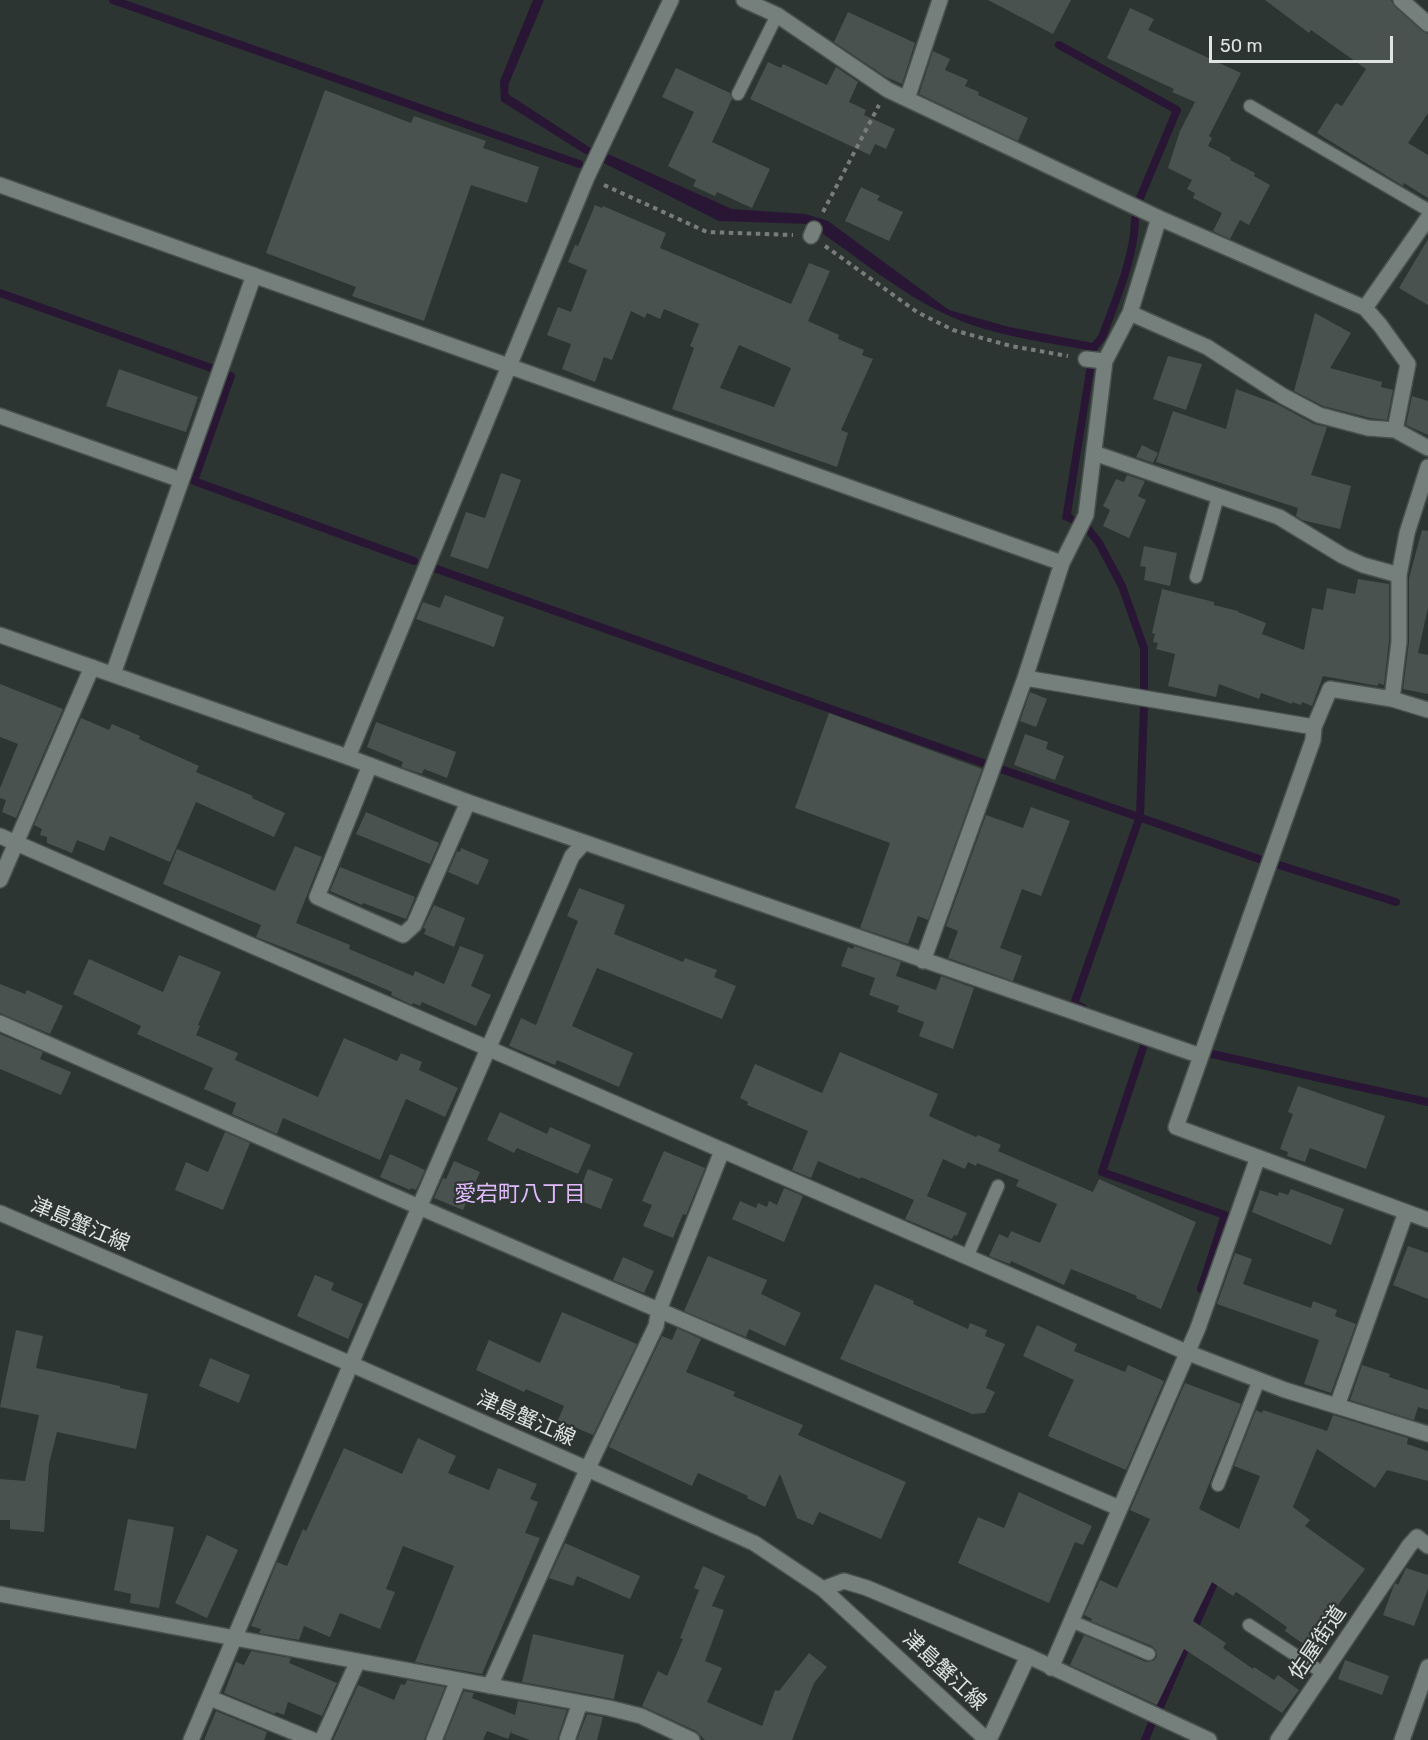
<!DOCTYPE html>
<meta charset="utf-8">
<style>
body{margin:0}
#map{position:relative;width:1428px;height:1740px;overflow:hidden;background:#2c3532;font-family:Rubik,sans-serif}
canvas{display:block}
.scale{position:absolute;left:1209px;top:36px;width:184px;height:27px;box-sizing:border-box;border:3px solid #dfe4e2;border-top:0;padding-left:8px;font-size:18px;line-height:21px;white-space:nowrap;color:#dfe4e2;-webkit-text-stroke:4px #2c3532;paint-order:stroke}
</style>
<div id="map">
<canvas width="1428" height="1740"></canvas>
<div class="scale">50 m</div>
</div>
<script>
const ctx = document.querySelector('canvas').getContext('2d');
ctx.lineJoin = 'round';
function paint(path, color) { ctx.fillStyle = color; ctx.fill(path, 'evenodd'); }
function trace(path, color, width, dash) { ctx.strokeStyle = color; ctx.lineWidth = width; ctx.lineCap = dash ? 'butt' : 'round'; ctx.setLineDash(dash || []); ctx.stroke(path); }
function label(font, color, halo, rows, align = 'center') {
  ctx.font = font + ' Rubik,"Noto Sans JP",sans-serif'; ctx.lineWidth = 4.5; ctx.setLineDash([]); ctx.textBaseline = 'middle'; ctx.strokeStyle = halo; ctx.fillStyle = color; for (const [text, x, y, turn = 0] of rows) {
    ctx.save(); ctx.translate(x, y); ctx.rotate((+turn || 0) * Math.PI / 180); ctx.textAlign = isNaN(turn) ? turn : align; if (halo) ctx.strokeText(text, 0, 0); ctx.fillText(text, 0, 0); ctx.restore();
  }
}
paint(new Path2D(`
 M533 0H544L509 83 508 94 589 147 610 155 732 209 805 214 828 221 949 310 1009 327 1098 344 1071 514 1089 527 1087 530 1062 519 1089 353 1087 350C1040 341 988 335 945 314 901 293 862 261 822 233L820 229 809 224 719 221 582 152 501 101 500 81Z`), '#291635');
trace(new Path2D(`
 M113 0 579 164
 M1059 45 1177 110 1140 198
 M0 293 214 369
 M1094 347 1102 337C1115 302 1135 256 1135 219
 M225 374 231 376 194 481 414 561
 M1080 524 1088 529 1099 543 1122 586 1144 648V691
 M434 568 986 764
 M998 768 1259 859
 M1279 865 1396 902
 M1083 1008 1074 1004 1140 816 1144 706
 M1144 1045 1102 1172 1225 1215 1201 1289
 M1212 1054 1428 1102
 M1193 1631 1217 1576
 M1160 1707 1188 1642
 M1145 1740 1152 1723`), '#291635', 8);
paint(new Path2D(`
 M988 0H1071L1053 34Z
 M1265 0H1391L1395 7 1422 31 1428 34V113L1408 143 1428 155V198L1404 183 1403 186 1317 133 1336 103 1342 106 1366 69 1311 30 1309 33Z
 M1130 8 1154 19 1148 30 1241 73 1209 136 1212 138 1208 146 1231 158 1230 160 1255 173 1254 176 1270 185 1249 225 1240 220 1230 239 1213 231 1222 213 1193 198 1195 193 1187 189 1192 180 1168 168 1180 131 1195 102 1172 92 1174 89 1107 58Z
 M848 12 915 43 902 84 886 77 834 42Z
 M933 51 950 59 945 70 968 80 965 86 979 92 978 95 1028 118 1018 141 919 94Z
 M768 62 781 68 783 64 827 85 836 67 858 82 849 102 866 110 864 115 895 129 886 149 875 144 870 155 750 99Z
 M676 68 730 93 732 99 712 142 770 169 752 208 717 192 715 196 693 186 696 180 668 166 694 112 662 97Z
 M325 90 411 123 414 116 486 141 483 148 539 167 527 203 471 185 424 321 352 296 356 287 266 253Z
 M861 187 880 196 877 200 903 212 889 241 845 221Z
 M595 205 602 208 603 206 666 233 660 248 791 304 809 263 830 271 808 321 839 335 838 339 864 350 862 355 873 359 841 430 848 433 837 467 672 409 694 348 690 346 699 324 664 309 660 319 647 313 645 318 631 311 612 360 604 357 595 382 562 369 571 344 547 335 558 307 571 312 587 270 568 262 575 245 578 246ZM739 345 791 368 774 407 720 388Z
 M1428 239V305L1399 288Z
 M1315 313 1351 333 1330 368 1382 382 1381 387 1393 390 1387 420 1370 418 1323 406 1294 391Z
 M1168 356 1202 364 1186 410 1153 399Z
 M119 369 198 397 186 432 106 406Z
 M1236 389 1277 404 1314 424 1327 427 1311 475 1351 486 1340 529 1302 520 1296 516 1298 508 1156 462 1173 411 1226 429Z
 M1412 396 1428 401V435L1406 425Z
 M1142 445 1158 453 1153 463 1136 457Z
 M501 473 521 480 488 569 450 556 466 512 485 518Z
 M1127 475 1145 481 1138 496 1146 500 1129 538 1103 526 1110 510 1103 506 1116 479 1124 482Z
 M1422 530 1428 531V608L1418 653 1428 655V694L1403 689 1409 642V578Z
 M1144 546 1177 553 1170 586 1144 580 1146 567 1140 566Z
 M1358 579 1389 584V641L1384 685 1378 683V686L1323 676 1312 706 1302 702 1301 705 1292 702V704L1261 693 1259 699 1219 684 1216 697 1168 686 1175 654 1156 649 1158 643 1153 642 1155 634 1152 633 1162 589 1214 602V605L1238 611V612L1266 623 1262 634 1304 650 1312 608 1323 610 1327 588 1355 594Z
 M445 595 504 617 494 647 416 619 423 602 440 608Z
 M0 684 63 709 16 818 2 812 6 800 0 798V788L18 744 0 737Z
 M1030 692 1047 699 1036 727 1020 721Z
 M829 713 982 769 928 920 918 916 908 944 860 928 890 843 795 808Z
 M81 718 109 730 112 724 140 736 139 739 199 766 196 772 253 796 252 798 285 813 274 837 196 802 170 862 110 836 104 851 77 840 72 853 47 843V837L40 835 42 829 34 825Z
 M376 722 456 752 447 778 424 769 422 774 401 767 403 762 367 747Z
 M1025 734 1048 742 1046 749 1064 756 1055 780 1014 765Z
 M1031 807 1070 821 1041 896 1022 889 1000 948 1022 956 1013 981 948 958 958 931 946 926 986 815 1023 828Z
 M366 812 439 843 430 864 356 834Z
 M295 846 322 857 296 923 350 945 349 949 413 976 415 971 444 984 460 946 484 955 471 986 491 995 476 1026 422 1002 420 1006 413 1003 412 1005 391 995 392 992 348 973 256 937 261 925 163 884 177 849 275 891Z
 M461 848 489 860 478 885 448 872 457 851 460 852Z
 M340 867 415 897 406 919 363 903 362 905 330 891Z
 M579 888 625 905 614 934 683 962 685 958 717 970 714 977 736 986 722 1019 597 968 572 1026 633 1053 619 1087 557 1060 555 1065 509 1046 521 1018 536 1025 578 921 567 916Z
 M434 905 465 918 454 947 424 934 426 929 423 928Z
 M854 946 901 962 896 976 936 990 941 976 974 988 953 1049 919 1036 924 1022 897 1012 899 1006 869 995 875 978 841 966 848 947 853 949Z
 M179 955 221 972 198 1025 200 1026 196 1035 238 1053 235 1060 318 1097 344 1038 397 1061 401 1053 422 1062 419 1070 458 1088 445 1117 406 1099 380 1160 283 1118 277 1134 232 1114 236 1103 204 1089 213 1068 137 1034 141 1026 73 994 89 959 163 992Z
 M0 984 25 994 27 990 63 1006 50 1034 0 1013Z
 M0 1034 43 1052 40 1059 71 1072 61 1095 0 1069Z
 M840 1052 938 1094 929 1116 976 1137 978 1135 1001 1145 998 1151 1093 1192 1099 1179 1196 1222 1161 1309 1136 1298 1137 1296 1071 1269 1064 1285 1011 1261 1010 1264 989 1256 999 1234 1008 1238 1011 1231 1040 1243 1057 1204 1016 1186 1019 1180 977 1163 976 1166 968 1162 965 1169 943 1159 927 1196 967 1213 957 1236 954 1235 952 1239 905 1219 914 1200 861 1177 860 1179 818 1161 811 1178 792 1170 808 1131 747 1105 748 1102 740 1098 755 1064 822 1093Z
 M1298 1086 1385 1116 1366 1169 1310 1148 1305 1162 1287 1156 1288 1152 1280 1149 1293 1114 1288 1112Z
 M500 1112 547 1134 550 1127 591 1145 578 1174 517 1148 514 1153 487 1140Z
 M225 1132 250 1143 223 1210 175 1190 186 1162 208 1172Z
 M664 1151 705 1168 686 1215 683 1214 673 1238 643 1226 652 1205 642 1201Z
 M390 1154 425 1170 416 1190 411 1188 410 1190 380 1177Z
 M454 1161 480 1172 463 1210 434 1198 443 1178 446 1179Z
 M588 1169 613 1179 601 1209 576 1199Z
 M784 1188 803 1196 784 1242 732 1219 740 1201 756 1208 758 1203 767 1207 769 1201 777 1205Z
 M1291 1189 1344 1209 1331 1245 1252 1212 1260 1190 1278 1196 1279 1192 1288 1195Z
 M1408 1246 1428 1253V1299L1393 1285Z
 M1235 1253 1252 1259 1243 1284 1311 1308 1313 1301 1337 1310 1335 1316 1356 1324 1331 1393 1304 1384 1319 1340 1217 1304Z
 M708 1256 767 1280 761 1294 801 1313 785 1346 749 1329 746 1337 684 1311Z
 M623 1257 654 1271 644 1293 613 1280Z
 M315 1275 334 1283 331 1290 363 1304 348 1339 297 1316Z
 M875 1284 914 1301 913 1304 968 1329 970 1323 987 1330 985 1336 1005 1344 986 1388 995 1392 985 1413 972 1414 840 1359Z
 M562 1312 637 1344 593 1435 558 1420 564 1406 526 1389 524 1392 476 1370 489 1340 540 1363Z
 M1037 1325 1077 1344 1074 1351 1125 1372 1128 1365 1164 1381 1126 1470 1048 1436 1074 1380 1023 1356Z
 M677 1328 701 1339 686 1372 735 1392 733 1396 803 1425 798 1435 906 1482 881 1539 819 1512 813 1525 797 1518 780 1474 765 1507 747 1498 748 1496 698 1473 692 1486 609 1447 662 1336 672 1340Z
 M16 1330 43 1336 36 1368 120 1386V1388L148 1394 136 1449 57 1432 49 1464 44 1532 10 1529V1520H0V1479L25 1481 39 1415 0 1407Z
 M210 1358 250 1375 239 1403 199 1386Z
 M1362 1365 1390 1374 1389 1377 1428 1390V1410L1418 1407 1414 1420 1350 1400Z
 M1185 1383 1241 1404 1199 1509 1239 1529 1260 1476 1234 1466 1256 1410 1262 1413 1263 1410 1327 1431 1333 1415 1408 1438 1407 1444 1428 1451V1481L1387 1470 1375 1488 1317 1449 1293 1507 1310 1520 1305 1526 1365 1569 1323 1625 1334 1633 1319 1655 1285 1631 1287 1627 1247 1599 1236 1592 1233 1596 1212 1582 1193 1621 1226 1643 1223 1648 1253 1669 1254 1667 1274 1680 1278 1675 1299 1690 1282 1713 1184 1649 1157 1705 1070 1665 1084 1635 1146 1662 1153 1661 1157 1657 1156 1650 1152 1646 1091 1621 1092 1619 1084 1615 1100 1580 1117 1588 1150 1519 1130 1510Z
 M418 1438 456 1456 448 1473 489 1490 498 1468 537 1484 530 1499 538 1502 525 1533 540 1538 482 1674 415 1662 454 1566 403 1546 386 1589 395 1592 380 1629 340 1613 330 1637 304 1626 299 1640 259 1633 261 1629 251 1626 277 1562 287 1566 303 1529 306 1531 344 1448 402 1474Z
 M1019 1492 1092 1526 1083 1545 1075 1542 1049 1603 958 1563 978 1517 1004 1528Z
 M128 1519 174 1527 159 1608 130 1603 131 1594 114 1590Z
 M207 1535 238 1550 207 1618 175 1603Z
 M565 1543 640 1576 630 1599 577 1576 573 1586 549 1578Z
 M703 1566 725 1576 712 1606 724 1610 705 1661 722 1668 707 1702 762 1726 775 1690 779 1691 809 1653 827 1667 814 1683 792 1740H705L696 1731 642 1706 658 1671 667 1676 683 1639 680 1638 699 1590 694 1588Z
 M1406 1568 1428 1575V1589L1414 1626 1383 1615 1394 1585 1396 1583 1398 1585Z
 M533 1634 624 1655 614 1699 522 1682Z
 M251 1651 291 1658 289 1663 337 1683 322 1716 288 1702 284 1715 276 1712 275 1714 224 1693 236 1662 244 1665Z
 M1345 1660 1389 1676 1382 1695 1338 1679Z
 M407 1680 445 1687 424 1740H333L358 1685 394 1700 401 1684 405 1685Z
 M464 1691 474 1693 472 1698 515 1715 518 1701 567 1710 557 1740H530L511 1733 512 1729 508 1739 487 1731 483 1740H444Z
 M216 1711 267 1732 264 1740H204Z
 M587 1714 603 1717 597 1740H577Z`), '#49524e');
const lane = new Path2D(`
 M738 94 777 15
 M1250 106 1428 210
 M1196 577 1218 496
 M967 1257 998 1186
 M1218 1485 1259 1380
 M1071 1621 1149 1654
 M1249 1625 1323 1673`);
const street = new Path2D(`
 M744 0 777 15 888 90 1159 218 1365 308 1380 325 1408 364 1395 430 1428 448
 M1401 0 1428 24
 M907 99 940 0
 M0 185 1062 563
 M811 236 814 229
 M1365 308 1428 218
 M1130 313 1207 347 1283 396 1319 415 1368 428 1395 430
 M1086 359 1105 361
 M0 416 181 480
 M1094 453 1279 517 1343 556 1363 565 1399 575
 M0 635 348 757 468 802 1201 1056 1176 1127 1428 1220
 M113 674 254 275
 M1025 678 1314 727
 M1392 699 1399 642V575L1407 533 1428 467
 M348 757 587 177 671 0
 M370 765 317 897 403 935 414 925 468 802
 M0 836 1186 1352 1285 1390 1428 1434
 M0 880 92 667
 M923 961 1025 678 1062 563 1086 515 1105 361 1130 313 1159 218
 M0 1023 419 1207 1119 1508
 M1201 1056 1313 740 1314 727 1330 689 1392 699 1428 710
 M1337 1406 1406 1212
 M823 1589 844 1581 867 1588 1028 1656 1209 1740
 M0 1594 609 1708 641 1716 692 1740
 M1051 1668 1198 1328 1258 1157
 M490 1686 587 1470 656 1326 659 1310 722 1151
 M210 1698 313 1740
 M191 1740 351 1364 572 856 584 843
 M322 1740 358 1661
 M434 1740 458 1680
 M567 1740 580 1703
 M989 1740 1028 1656
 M1278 1740 1409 1546 1417 1537 1428 1546`);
const secondary = new Path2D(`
 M0 1213 351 1364 754 1543 823 1589 987 1740
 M1402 1740 1428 1667`);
trace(lane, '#49514e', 15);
trace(street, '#49514e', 18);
trace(secondary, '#49514e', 18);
trace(new Path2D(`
 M604 185 707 232 793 235
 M823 212 879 105
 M825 246 917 312 953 330 1011 346 1068 356`), '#767d7b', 4, [4.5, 4.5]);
trace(lane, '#757f7c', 12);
trace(street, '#757f7c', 15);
trace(secondary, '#757f7c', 15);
label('21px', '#dfe4e2', '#2c3532', [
 ["津島蟹江線",80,1225,23],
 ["津島蟹江線",526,1419,24],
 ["佐屋街道",1318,1643,-56],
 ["津島蟹江線",944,1671,43]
]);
label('22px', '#e0bafd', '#2c3532', [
 ["愛宕町八丁目",520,1195]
]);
</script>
